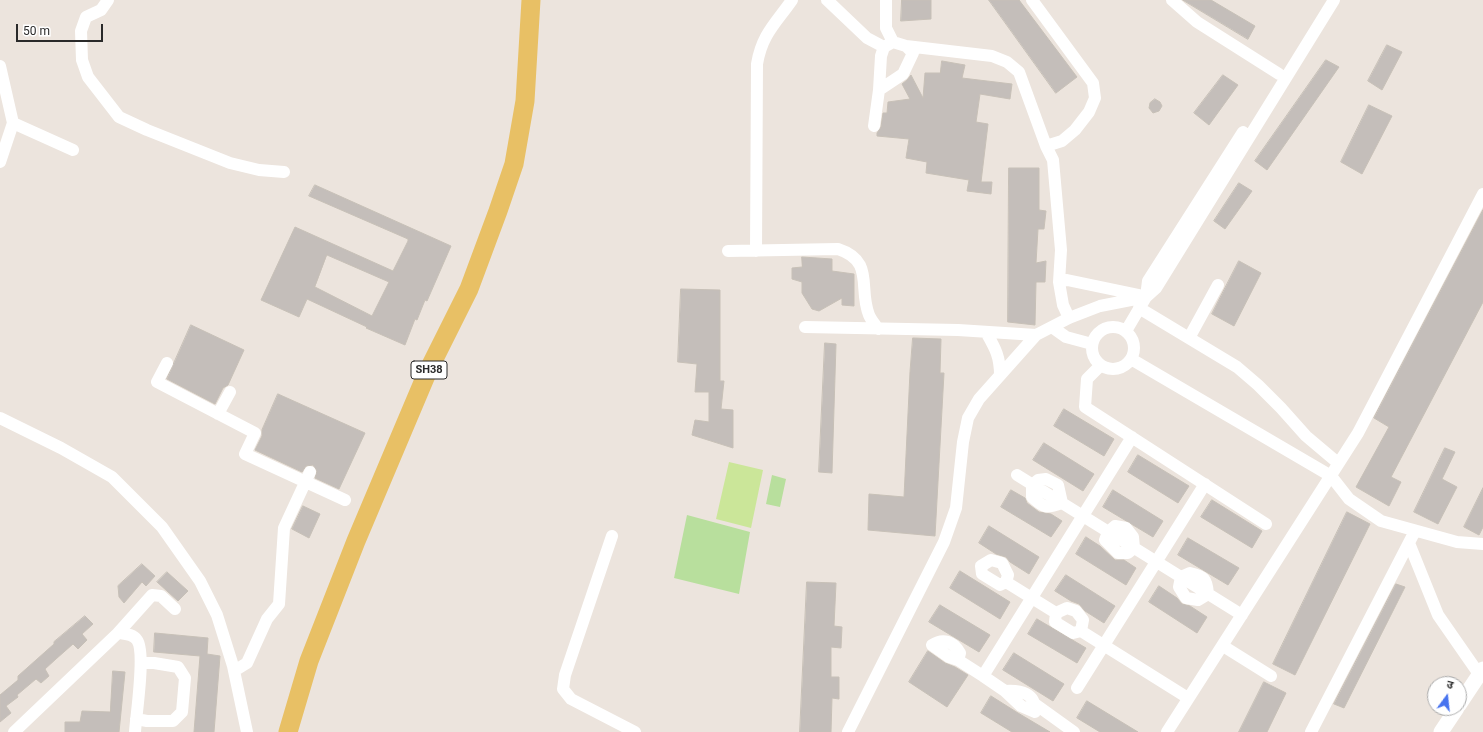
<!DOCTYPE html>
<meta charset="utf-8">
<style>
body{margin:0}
#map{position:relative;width:1483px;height:732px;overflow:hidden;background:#ece4dd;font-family:Roboto,"Noto Sans Devanagari",sans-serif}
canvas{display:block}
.north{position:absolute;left:1427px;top:676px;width:40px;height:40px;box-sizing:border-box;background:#fff;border:1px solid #aaa;border-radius:50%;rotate:15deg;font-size:11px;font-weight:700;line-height:16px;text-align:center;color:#2a2a2a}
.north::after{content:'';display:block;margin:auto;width:14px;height:18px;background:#4773ef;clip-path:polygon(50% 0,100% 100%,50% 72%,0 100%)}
.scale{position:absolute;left:16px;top:24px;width:87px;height:18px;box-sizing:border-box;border:2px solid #2a2a2a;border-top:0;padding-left:5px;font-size:12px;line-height:14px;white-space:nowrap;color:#2a2a2a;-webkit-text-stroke:3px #fff;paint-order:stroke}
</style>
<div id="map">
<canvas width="1483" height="732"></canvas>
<div class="north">उ</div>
<div class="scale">50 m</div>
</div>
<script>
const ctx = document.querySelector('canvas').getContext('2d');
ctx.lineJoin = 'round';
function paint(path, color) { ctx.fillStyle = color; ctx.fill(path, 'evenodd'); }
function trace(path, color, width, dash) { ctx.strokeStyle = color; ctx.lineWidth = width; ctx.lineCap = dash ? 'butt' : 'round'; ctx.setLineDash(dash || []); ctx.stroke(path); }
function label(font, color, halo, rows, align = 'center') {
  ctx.font = font + ' Roboto,sans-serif'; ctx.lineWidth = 3; ctx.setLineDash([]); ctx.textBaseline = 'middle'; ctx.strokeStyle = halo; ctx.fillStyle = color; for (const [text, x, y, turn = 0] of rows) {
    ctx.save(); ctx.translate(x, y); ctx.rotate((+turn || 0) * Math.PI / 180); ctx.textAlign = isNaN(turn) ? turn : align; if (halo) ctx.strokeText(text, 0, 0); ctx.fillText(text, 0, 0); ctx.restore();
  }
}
paint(new Path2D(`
 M772 475 786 479 780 507 766 504Z
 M687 515 750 532 739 594 674 578Z`), '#b8df9d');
paint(new Path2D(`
 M729 462 763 470 751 528 716 519Z`), '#cbe699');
const building = new Path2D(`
 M902 0H931V19L901 21Z
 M989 0H1019L1077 77 1056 93Z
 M1183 0H1211L1255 26 1248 39Z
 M1387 45 1402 52 1382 90 1368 81Z
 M1326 60 1339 67 1267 170 1255 161Z
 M942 61 965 65 962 78 1012 84 1010 99 980 94 976 122 988 124 981 182H992L991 194 967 191 969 180 926 173 927 162 906 158 909 139 877 136V133L881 127 883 113H887L888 102 910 99 902 84 907 80 911 75 923 98 925 73H940Z
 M1223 75 1238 85 1209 125 1194 113Z
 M1155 99 1160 102 1162 106 1159 111 1153 113 1149 108 1150 103Z
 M1369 105 1392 116 1362 174 1341 162Z
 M1009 168H1039V210L1046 211 1044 229H1038L1036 263 1046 261 1045 282H1036L1035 325 1008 322Z
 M1239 183 1252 191 1225 229 1214 221Z
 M315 185 451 246 427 301 425 300 417 320 415 319 405 345 366 328 367 327 307 299 299 317 261 300 295 227 393 271 408 241V239L309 196ZM327 255 389 282 372 316 315 287Z
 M1483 210V302L1391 477 1401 482 1389 506 1356 487 1389 427 1374 418Z
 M802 257 832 259V271L854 274V306L842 305V298L819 311 812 309 802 293V282L792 279V268L802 267Z
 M1239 261 1261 273 1234 326 1212 314Z
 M681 289 720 290V381H724L721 409 733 410V448L692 435 695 420 709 422V392H695L697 364 678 362Z
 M191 325 244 350 228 385 223 388 215 404 167 379Z
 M913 338 941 339 940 373H944L935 536 868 530 869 494 904 497 910 372Z
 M825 343 836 344 832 473 819 472Z
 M278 394 365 433 339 489 315 478 317 471 313 465 306 466 302 472 255 450 262 436V430Z
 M1064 409 1114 439 1104 456 1054 426Z
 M1044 443 1094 474 1083 491 1033 460Z
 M1445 448 1455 452 1442 479 1457 487 1438 524 1414 512Z
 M1138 455 1189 486 1178 503 1128 472Z
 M1483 488V527L1479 535 1464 527Z
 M1011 490 1025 498 1027 503 1039 512 1051 514 1062 521 1051 537 1001 507Z
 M1113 490 1163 521 1153 537 1103 507Z
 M1212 500 1262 531 1252 548 1201 517Z
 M303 506 320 514 309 538 292 529Z
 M1347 512 1370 524 1295 675 1273 664Z
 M989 526 1039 557 1029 574 1010 562 1006 557 996 554 979 543Z
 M1086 537 1100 546 1115 560H1124L1136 568 1126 585 1076 554Z
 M1188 538 1239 568 1228 585 1178 555Z
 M142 564 155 576 146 586 142 582 124 603 119 597 118 586Z
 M960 571 1010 602 1000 619 950 588Z
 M167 572 188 591 178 601 157 582Z
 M1066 575 1115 606 1104 623 1085 611 1079 604 1071 601 1055 591Z
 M807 582 836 583 834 626 842 627 841 648 831 647V677H839V699L832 698 831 732H800Z
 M1396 584 1405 587 1344 708 1334 704Z
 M1159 586 1177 598 1182 604 1190 606 1207 617 1197 633 1149 602Z
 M940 605 990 635 979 652 929 622Z
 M85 616 93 624 82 634 87 640 78 649 73 644 56 659 45 669 49 676 41 683 36 679 17 695 18 697 6 706 11 713 0 722V695L18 680V676L54 644V642Z
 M1037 619 1086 648 1077 663 1028 634Z
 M155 633 208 638 207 654 220 656 214 732H194L200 656 154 652Z
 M928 651 945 663 955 667 968 675 947 707 909 682Z
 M1014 653 1064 684 1053 701 1003 670Z
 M113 671 125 672 119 732H65V722H80L82 711 110 712Z
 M1264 682 1286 693 1267 732H1239Z
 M991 696 1018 713 1050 732H1012L981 713Z
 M1087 701 1138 732H1100L1077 718Z`);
paint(building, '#c4beba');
trace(building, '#c7c0b7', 1);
trace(new Path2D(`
 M108 0 101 10 86 17 81 31 82 60 88 77 119 117 147 130 230 163 259 170 284 172
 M827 0 867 38 884 47
 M886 0V28L893 42
 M1032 0 1093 83 1095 98 1089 112 1075 130 1062 141 1046 146
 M1172 0 1197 22 1279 74
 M906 46 992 56 1007 62 1019 72 1046 146 1053 160 1061 250 1059 282 1063 305 1069 318
 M0 66 13 123 0 162
 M13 123 73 150
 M874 126 879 90 881 56 884 47 893 42 906 46 913 53 903 74 879 90
 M728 251 838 249C875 261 858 288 869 315 871 320 875 324 878 329
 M756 251 757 64C762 34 776 23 792 0
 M1059 282 1067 280 1139 295
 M1146 297 1148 281 1243 132
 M1139 308 1237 367 1258 385 1281 408 1306 436 1338 463
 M1092 348a21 21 0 1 1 42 0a21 21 0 1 1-42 0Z
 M805 327 958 330 1036 335
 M1052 327 1066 337 1092 344
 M1126 331 1146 297 1156 288 1334 0
 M986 332C995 348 1000 356 1000 375
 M1189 338 1218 285
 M1131 359 1331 476 1349 499 1381 521 1457 542 1483 544
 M167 363 157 382 255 433 245 454 345 500
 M1101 365 1087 379 1085 407 1266 524
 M218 414 230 392
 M0 418 61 448 112 477 162 527 200 581 217 615 233 666 247 732
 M1017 475 1242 615
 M1046 479 1058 485 1062 503C1046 509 1044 508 1032 497V485L1038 480Z
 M1115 526 1126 528 1133 537 1134 548 1128 553H1118L1105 540 1108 532Z
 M612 536 565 675 563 689 571 699 635 732
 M1409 543 1438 615 1479 674
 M991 560 1002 563 1008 575 1006 582 1000 585 982 574 981 566Z
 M1190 573C1204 576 1207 579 1208 594L1198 600 1186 598 1179 587 1181 577Z
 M1006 582 1056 613
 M1081 631 1083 620 1076 611 1067 608 1056 613 1055 622 1073 633 1081 631 1188 698
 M118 633 152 595 161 596 175 609
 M1223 646 1271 676
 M958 660 960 653C953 641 943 638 932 645L949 657 958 660 983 676 1005 691 1021 706 1035 712C1036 693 1021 690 1005 691
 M234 671 247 663 267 619 279 604 284 528 310 472
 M983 676 1132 437
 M1077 688 1205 484
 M1035 704 1074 732
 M136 719 147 721H173L182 712 185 678 178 667 154 663H141
 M14 732 118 633C125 634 133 634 137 640 146 652 136 715 135 732
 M848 732 944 542 956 508 963 442 968 418 979 399 1036 335 1069 318 1100 306 1146 297
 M1167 732 1358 433 1483 194
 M1311 732 1415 531`), '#fff', 12);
trace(new Path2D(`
 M1459 705 1483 669
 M1441 732 1457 708`), '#fff', 15);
trace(new Path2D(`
 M288 732 309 661 356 541 427 373 469 289 498 211 514 164 525 101 531 0`), '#e8c065', 19);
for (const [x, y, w] of [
 [429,370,36]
]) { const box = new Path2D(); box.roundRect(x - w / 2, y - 9, w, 18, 3); ctx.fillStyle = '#fff'; ctx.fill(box); trace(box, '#2a2a2a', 1); }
label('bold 11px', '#2a2a2a', null, [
 ["SH38",429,370]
]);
</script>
